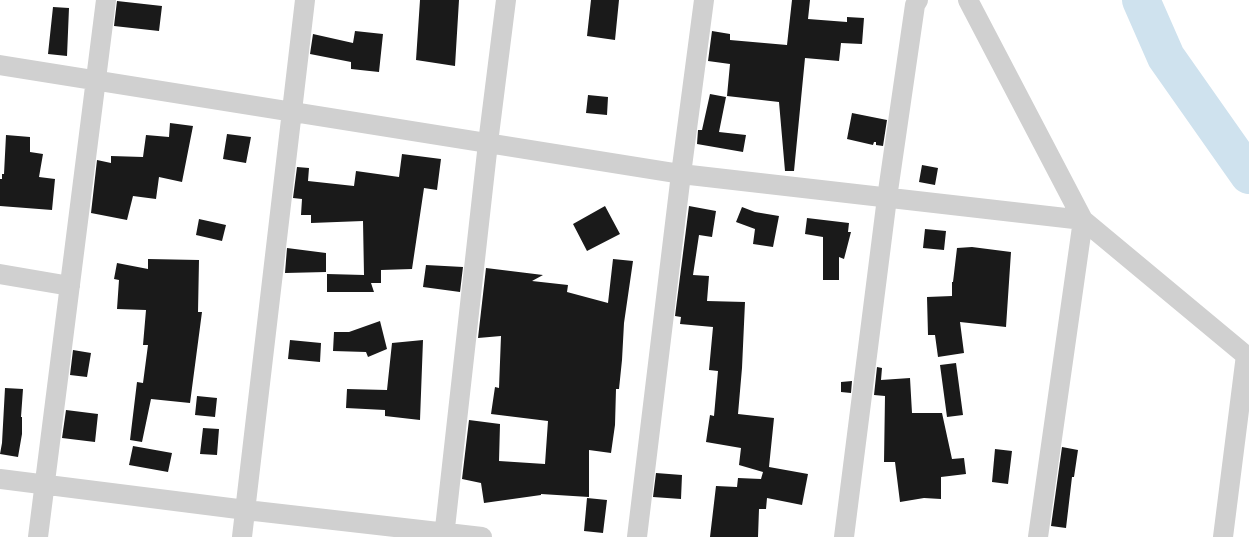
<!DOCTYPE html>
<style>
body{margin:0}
canvas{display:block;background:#fff}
</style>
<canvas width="1249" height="537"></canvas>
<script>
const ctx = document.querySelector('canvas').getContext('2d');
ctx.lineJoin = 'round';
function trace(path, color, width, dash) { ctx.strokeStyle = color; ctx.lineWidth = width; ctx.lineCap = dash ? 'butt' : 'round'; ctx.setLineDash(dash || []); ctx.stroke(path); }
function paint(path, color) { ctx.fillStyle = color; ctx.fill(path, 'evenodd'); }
trace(new Path2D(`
 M1141 0 1166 57 1249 175`), '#cfe2ee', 38);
paint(new Path2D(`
 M420 0H459L455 66 416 60Z
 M591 0H619L615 40 587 36Z
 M792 0H810L808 19 847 22V17L864 18 862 44 841 43 839 61 805 58 794 171H785L779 102 727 96 730 64 708 61 712 31 730 34V40L787 45Z
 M117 1 162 6 159 31 114 26Z
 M53 7 69 8 67 56 48 54Z
 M355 31 383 34 379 72 351 69V62L310 54 313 34 353 43Z
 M710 94 726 97 719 132 746 135 743 152 697 144 698 130H702Z
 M588 95 608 97 607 115 586 113Z
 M852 113 887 120 883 146 876 145V142H874L873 145 847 139Z
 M170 123 193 126 182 182 159 177 156 199 133 196 127 220 91 213 97 160 111 163V156L143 157 146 135 169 137Z
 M227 134 251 137 246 163 223 159Z
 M6 135 30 137V152L43 154 39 177 55 179 52 210 0 206V179H2V174H4Z
 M402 154 441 159 437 190 424 188 412 269 381 270V283H371L374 292H327V274L364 275 363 221 311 223V215H301L302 199 293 198 297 167 309 168 308 181 354 186 356 171 399 177Z
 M922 165 938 168 935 185 919 182Z
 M605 206 620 234 587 251 573 224Z
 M689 206 716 211 712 237 699 235 693 275 709 276 707 301 745 302 742 368 738 414 774 418 769 467 808 474 802 505 767 498 766 509H759L758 537H710L716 486 737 487 738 478 761 479 763 472 739 465 741 448 706 442 710 415 714 416 718 371 709 370 713 327 680 324 681 317 675 316Z
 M742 207 755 212 779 216 773 247 753 244 755 229 736 222Z
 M807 218 849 223 848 232H851L844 259 839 257V280H823V237L805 234Z
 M199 219 226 225 222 241 196 235Z
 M925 229 946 231 944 250 923 248Z
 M972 247 1011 252 1006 327 960 322 964 353 938 357 935 335H928L927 297 952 296V282H953L957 248Z
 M287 248 326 253V272L285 273Z
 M148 259 199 260 198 312H202L190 403 151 399 142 442 130 440 137 382 143 383 148 345H143L146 310 117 309 119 280 114 279 117 263 148 269Z
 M613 259 633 261 624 323 622 360 619 389H616L615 425 611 453 589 450V497L541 494V495L484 503 481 483 462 479 469 420 500 424 499 461 545 464 548 421 491 414 495 387 499 388 501 336 478 338 486 268 543 275 532 281 568 285 567 292 608 303Z
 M426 265 463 267 460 292 423 287Z
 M380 321 387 349 368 357 366 352 333 351 334 332H349Z
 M290 340 321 343 320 362 288 359Z
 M423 340 420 420 385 416V410L346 408 347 389 387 390 392 343Z
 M73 350 91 353 87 377 70 375Z
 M956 363 963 415 947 417 940 365Z
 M877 367 882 368 881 380 910 378 912 413H942L952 459 964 458 966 474 941 477V499L924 498 900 502 895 462H884L885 396 874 395Z
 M852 381 851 393 841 392V382Z
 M5 388 23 389 21 417H22V434L18 457 0 454 2 443Z
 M197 396 217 398 215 417 195 415Z
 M66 410 98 414 95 442 62 438Z
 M203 428 219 429 217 455 200 454Z
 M133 446 172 453 168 472 129 465Z
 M1062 447 1078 450 1074 477H1072L1066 528 1051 526Z
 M995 449 1012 451 1008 484 992 482Z
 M656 473 682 475 681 499 653 497Z
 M587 498 607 500 603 533 584 531Z`), '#1a1a1a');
trace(new Path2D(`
 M968 0 1083 220 1249 358
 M0 65 681 174 1083 220 1038 537
 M0 274 70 286
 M0 479 246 510 482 537
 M38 537 106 0
 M242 537 305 0
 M444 537 488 143 506 0
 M637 537 681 174 704 0
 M844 537 887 198 915 5 918 0
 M1223 537 1246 355`), '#d0d0d0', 20);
</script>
